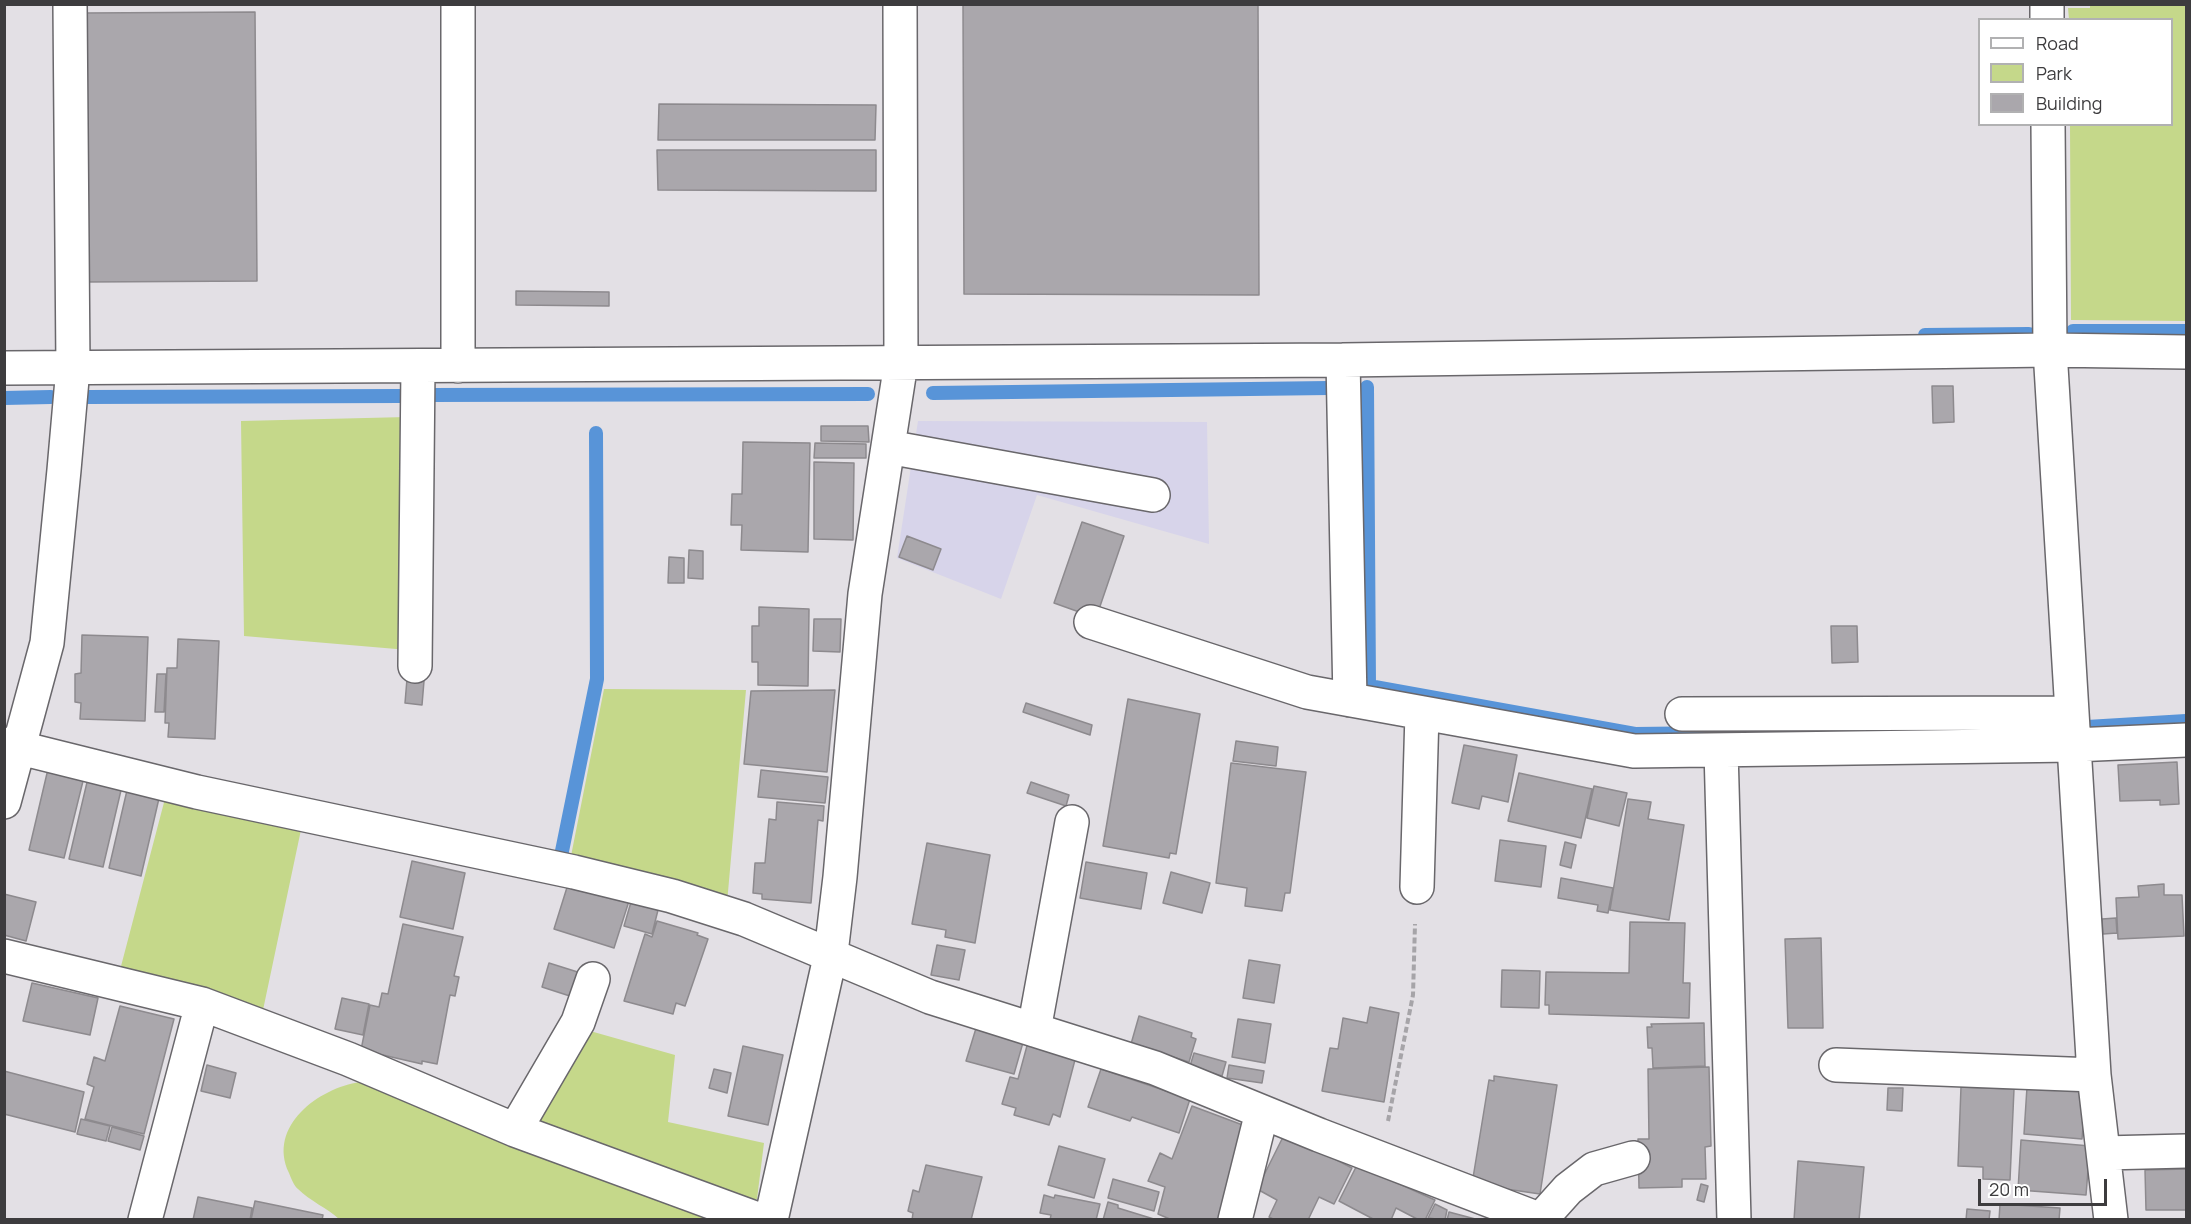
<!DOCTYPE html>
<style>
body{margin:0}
#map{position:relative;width:2191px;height:1224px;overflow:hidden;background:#e3e0e5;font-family:Manrope,sans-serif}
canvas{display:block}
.frame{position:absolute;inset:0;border:6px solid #3d3c3e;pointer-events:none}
.legend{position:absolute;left:1978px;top:18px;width:195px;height:108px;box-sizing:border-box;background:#fff;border:2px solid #b1b1b2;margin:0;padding:8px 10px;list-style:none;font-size:18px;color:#3d3c3e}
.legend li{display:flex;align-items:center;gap:12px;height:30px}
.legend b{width:30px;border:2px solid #b1b1b2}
.scale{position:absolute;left:1978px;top:1179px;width:129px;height:27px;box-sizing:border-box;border:3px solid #3d3c3e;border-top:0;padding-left:8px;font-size:18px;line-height:21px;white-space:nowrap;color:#3d3c3e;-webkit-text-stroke:4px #fff;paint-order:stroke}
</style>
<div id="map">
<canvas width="2191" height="1224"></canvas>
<div class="frame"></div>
<ul class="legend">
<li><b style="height:8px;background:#fff"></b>Road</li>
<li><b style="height:16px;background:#c5d88a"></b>Park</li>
<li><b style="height:16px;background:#aaa7ac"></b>Building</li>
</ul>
<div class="scale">20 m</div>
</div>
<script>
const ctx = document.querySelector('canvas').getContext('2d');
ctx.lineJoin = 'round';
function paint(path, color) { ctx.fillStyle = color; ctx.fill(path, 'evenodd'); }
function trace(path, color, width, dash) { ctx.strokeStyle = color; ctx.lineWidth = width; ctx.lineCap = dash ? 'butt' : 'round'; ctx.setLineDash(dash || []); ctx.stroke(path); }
paint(new Path2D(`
 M918 421 1207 422 1209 544 1037 495 1001 599 897 558Z`), '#d7d4ea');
paint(new Path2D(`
 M2090 5H2186V321L2071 320 2070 125 2172 124V20L2069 19 2068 8H2090Z
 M407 417 408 650 244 636 241 421Z
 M604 689 746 690 727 903 570 861Z
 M167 791 302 825 263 1010 120 970Z
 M583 1029 675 1055 668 1122 764 1143 757 1199 736 1202 534 1122Z
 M360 1082 714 1219H339C327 1208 310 1201 298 1189 294 1186 291 1178 289 1173 267 1126 319 1088 360 1082Z`), '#c5d88a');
trace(new Path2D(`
 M2073 331H2186
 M1925 335 2029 334
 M1367 387 1369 686 1635 734 1970 730
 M933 393 1329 388
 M429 395 868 394
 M86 397 401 396
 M4 398 51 397
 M2087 727 2186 721
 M561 856 597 679 596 433`), '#5894d8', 14);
const building = new Path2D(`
 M963 4H1258L1259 295 964 294Z
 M255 12 257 281 85 282 84 13Z
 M659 104 876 105 875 140H658Z
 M657 150H876V191L658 190Z
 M516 291 609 292V306L516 305Z
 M1932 386H1953L1954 422 1933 423Z
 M821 426H868L869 442 821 441Z
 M743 442 810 443 808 552 741 550 742 525H731L732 494H742Z
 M815 443 866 444V458H814Z
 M814 462 854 463 853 540 814 539Z
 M1082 522 1124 536 1096 618 1054 603Z
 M907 536 941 549 933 570 899 557Z
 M689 550 703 551V579L688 578Z
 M669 557 684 558V583H668Z
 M759 607 809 609 808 686 758 685V662H752V626H759Z
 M814 619H841L840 652 813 651Z
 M1831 626H1857L1858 662 1832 663Z
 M82 635 148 637 145 721 80 719 81 703 75 702V674L81 673Z
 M178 639 219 641 215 739 168 737 169 723H165L167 668H177Z
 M408 667 425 669 422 705 405 703Z
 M157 674H166L164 712H155Z
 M835 690 827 772 744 764 751 691Z
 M1128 699 1200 714 1176 854 1170 853 1169 858 1103 846Z
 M1026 703 1092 725 1090 735 1023 712Z
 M1236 741 1278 747 1276 766 1233 761Z
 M1464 745 1517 755 1508 802 1482 796 1479 809 1452 803Z
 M2177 762 2179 804 2160 805V800L2120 801 2118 765Z
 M1231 763 1306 772 1290 893H1285L1282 911 1245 906 1247 888 1216 883Z
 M48 769 84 777 64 858 29 850Z
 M761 770 828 777 825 803 758 797Z
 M1519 773 1592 789 1581 838 1508 821Z
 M88 778 122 786 103 867 69 859Z
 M1031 782 1069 795 1066 806 1027 793Z
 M128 786 160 794 141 876 109 868Z
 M1594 786 1627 793 1619 826 1587 818Z
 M1628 799 1651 802 1648 819 1684 825 1669 920 1610 910Z
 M777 802 824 806 823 821 818 820 811 903 762 899V894L753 893 755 863H765L769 819 776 820Z
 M1500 840 1546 846 1541 887 1495 881Z
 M1565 842 1576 845 1571 868 1560 865Z
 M927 843 990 855 975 943 945 937 946 930 912 924Z
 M412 861 465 873 453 929 400 917Z
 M1086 862 1147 873 1141 909 1080 898Z
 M1171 872 1210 883 1202 913 1163 903Z
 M1561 878 1613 888 1608 913 1597 911 1598 905 1558 898Z
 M569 881 629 901 614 948 554 929Z
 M2164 884V895H2182L2184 936 2118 939 2116 898 2139 897 2138 886Z
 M4 894 36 902 26 941 4 935Z
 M631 902 658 910 652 934 624 926Z
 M2116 918 2117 933 2103 934 2102 919Z
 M657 921 698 933 697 935 708 939 685 1006 676 1003 673 1014 624 1001 645 934 652 937Z
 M1630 922 1685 923 1683 983H1690L1689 1018 1549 1014V1005H1545L1546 972 1629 973Z
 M403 924 463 937 454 976 459 977 455 996 450 995 437 1064 422 1061V1064L361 1050 370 1005 379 1007 382 993 388 994Z
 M1821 938 1823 1028H1788L1785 939Z
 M937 945 965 950 959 980 931 975Z
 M1249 960 1280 965 1274 1003 1243 998Z
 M549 963 584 974 576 998 542 987Z
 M1502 970 1540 971 1539 1008 1501 1007Z
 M32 983 98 998 90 1035 23 1021Z
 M342 998 369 1004 363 1035 335 1029Z
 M120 1006 174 1019 144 1134 85 1119 94 1087 87 1084 94 1057 105 1061Z
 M1370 1007 1399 1013 1384 1102 1322 1091 1330 1048 1338 1049 1343 1018 1367 1023Z
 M1139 1016 1192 1033 1191 1037 1196 1039 1189 1062 1131 1044Z
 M1238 1019 1271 1024 1265 1063 1232 1057Z
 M1704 1023 1705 1066 1653 1068 1652 1048H1648L1647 1027H1652L1651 1024Z
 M977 1025 1024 1039 1014 1074 966 1061Z
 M1028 1042 1076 1056 1060 1117 1053 1114 1049 1125 1014 1115 1016 1108 1002 1104 1010 1077 1018 1079Z
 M743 1046 783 1055 768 1125 728 1116Z
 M1194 1053 1226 1062 1222 1076 1190 1066Z
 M207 1065 236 1073 230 1098 201 1091Z
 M1229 1065 1264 1071 1262 1083 1227 1078Z
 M1709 1067 1711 1146 1705 1147 1706 1179H1682V1187L1639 1188 1638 1139H1649L1648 1069Z
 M714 1069 731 1073 727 1093 709 1088Z
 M1101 1069 1190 1099 1179 1133 1132 1117 1130 1121 1088 1107Z
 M4 1071 84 1092 75 1132 4 1114Z
 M1494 1076 1557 1085 1540 1194 1472 1184 1489 1080 1494 1081Z
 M1961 1087 2014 1089 2010 1180 1983 1179V1167L1958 1166Z
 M2027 1087 2086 1092 2082 1139 2024 1134Z
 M1888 1088H1903L1902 1111 1887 1110Z
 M1192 1106 1248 1127 1233 1183 1219 1220H1172L1158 1214 1165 1187 1148 1181 1160 1153 1172 1159Z
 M81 1119 110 1126 106 1141 77 1134Z
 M112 1127 144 1136 140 1150 108 1141Z
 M1285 1133 1352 1168 1334 1204 1319 1197 1308 1220H1275L1269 1217 1277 1200 1257 1189Z
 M2021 1140 2090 1146 2086 1195 2018 1190Z
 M1059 1146 1105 1159 1094 1198 1048 1185Z
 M1798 1161 1864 1167 1859 1220H1794Z
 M926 1165 982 1177 971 1220H912L913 1213 908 1211 913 1190 919 1192Z
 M1357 1165 1435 1200 1425 1220H1419L1396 1208 1391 1220H1375L1339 1201Z
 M2186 1169V1210H2146L2145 1170Z
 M1113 1179 1159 1192 1154 1211 1108 1198Z
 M1701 1184 1708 1186 1704 1202 1697 1200Z
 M1044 1195 1054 1198 1055 1195 1100 1204 1096 1220H1050L1051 1215 1040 1213Z
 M198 1197 252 1208 250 1220H193Z
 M255 1201 323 1215 322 1220H251Z
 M1108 1202 1118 1205V1208L1157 1220H1103Z
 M1435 1204 1447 1210 1445 1220 1428 1218Z
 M2000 1204 2060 1208 2059 1220H1999Z
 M1967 1209 1990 1211 1989 1220H1966Z
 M1449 1212 1479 1220H1447Z`);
paint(building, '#aaa7ac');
trace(building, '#8d8a8e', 1.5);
const minor = new Path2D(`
 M2047 4V20
 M2048 124 2050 350 2094 1075 2111 1220
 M1343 360 1350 700
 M458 366V4
 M4 368 1343 360 2050 350 2186 352
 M888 447 1153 495
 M1091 622 1307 692 1634 751 2074 745 2186 740
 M415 666 418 366
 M1682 714 2072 713
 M4 744 197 792 574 872 672 896 744 919 930 997 1155 1068 1319 1135 1541 1220
 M1721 750 1734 1220
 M4 802 47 643 64 470 73 368 70 4
 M1417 887 1422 713
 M4 956 202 1004 348 1059 515 1130 760 1220
 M1034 1030 1072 822
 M1836 1065 2094 1075
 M515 1130 578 1022 593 979
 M2104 1153 2186 1151
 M1541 1219 1568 1189 1594 1169 1633 1158
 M145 1220 202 1004
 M771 1220 831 953 840 877 865 594 901 363 900 4
 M1235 1220 1262 1112`);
trace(minor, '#69676b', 36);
trace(new Path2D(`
 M1388 1121 1413 995 1415 924`), '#a6a4a8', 4, [6, 3]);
trace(minor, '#fff', 33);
</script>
